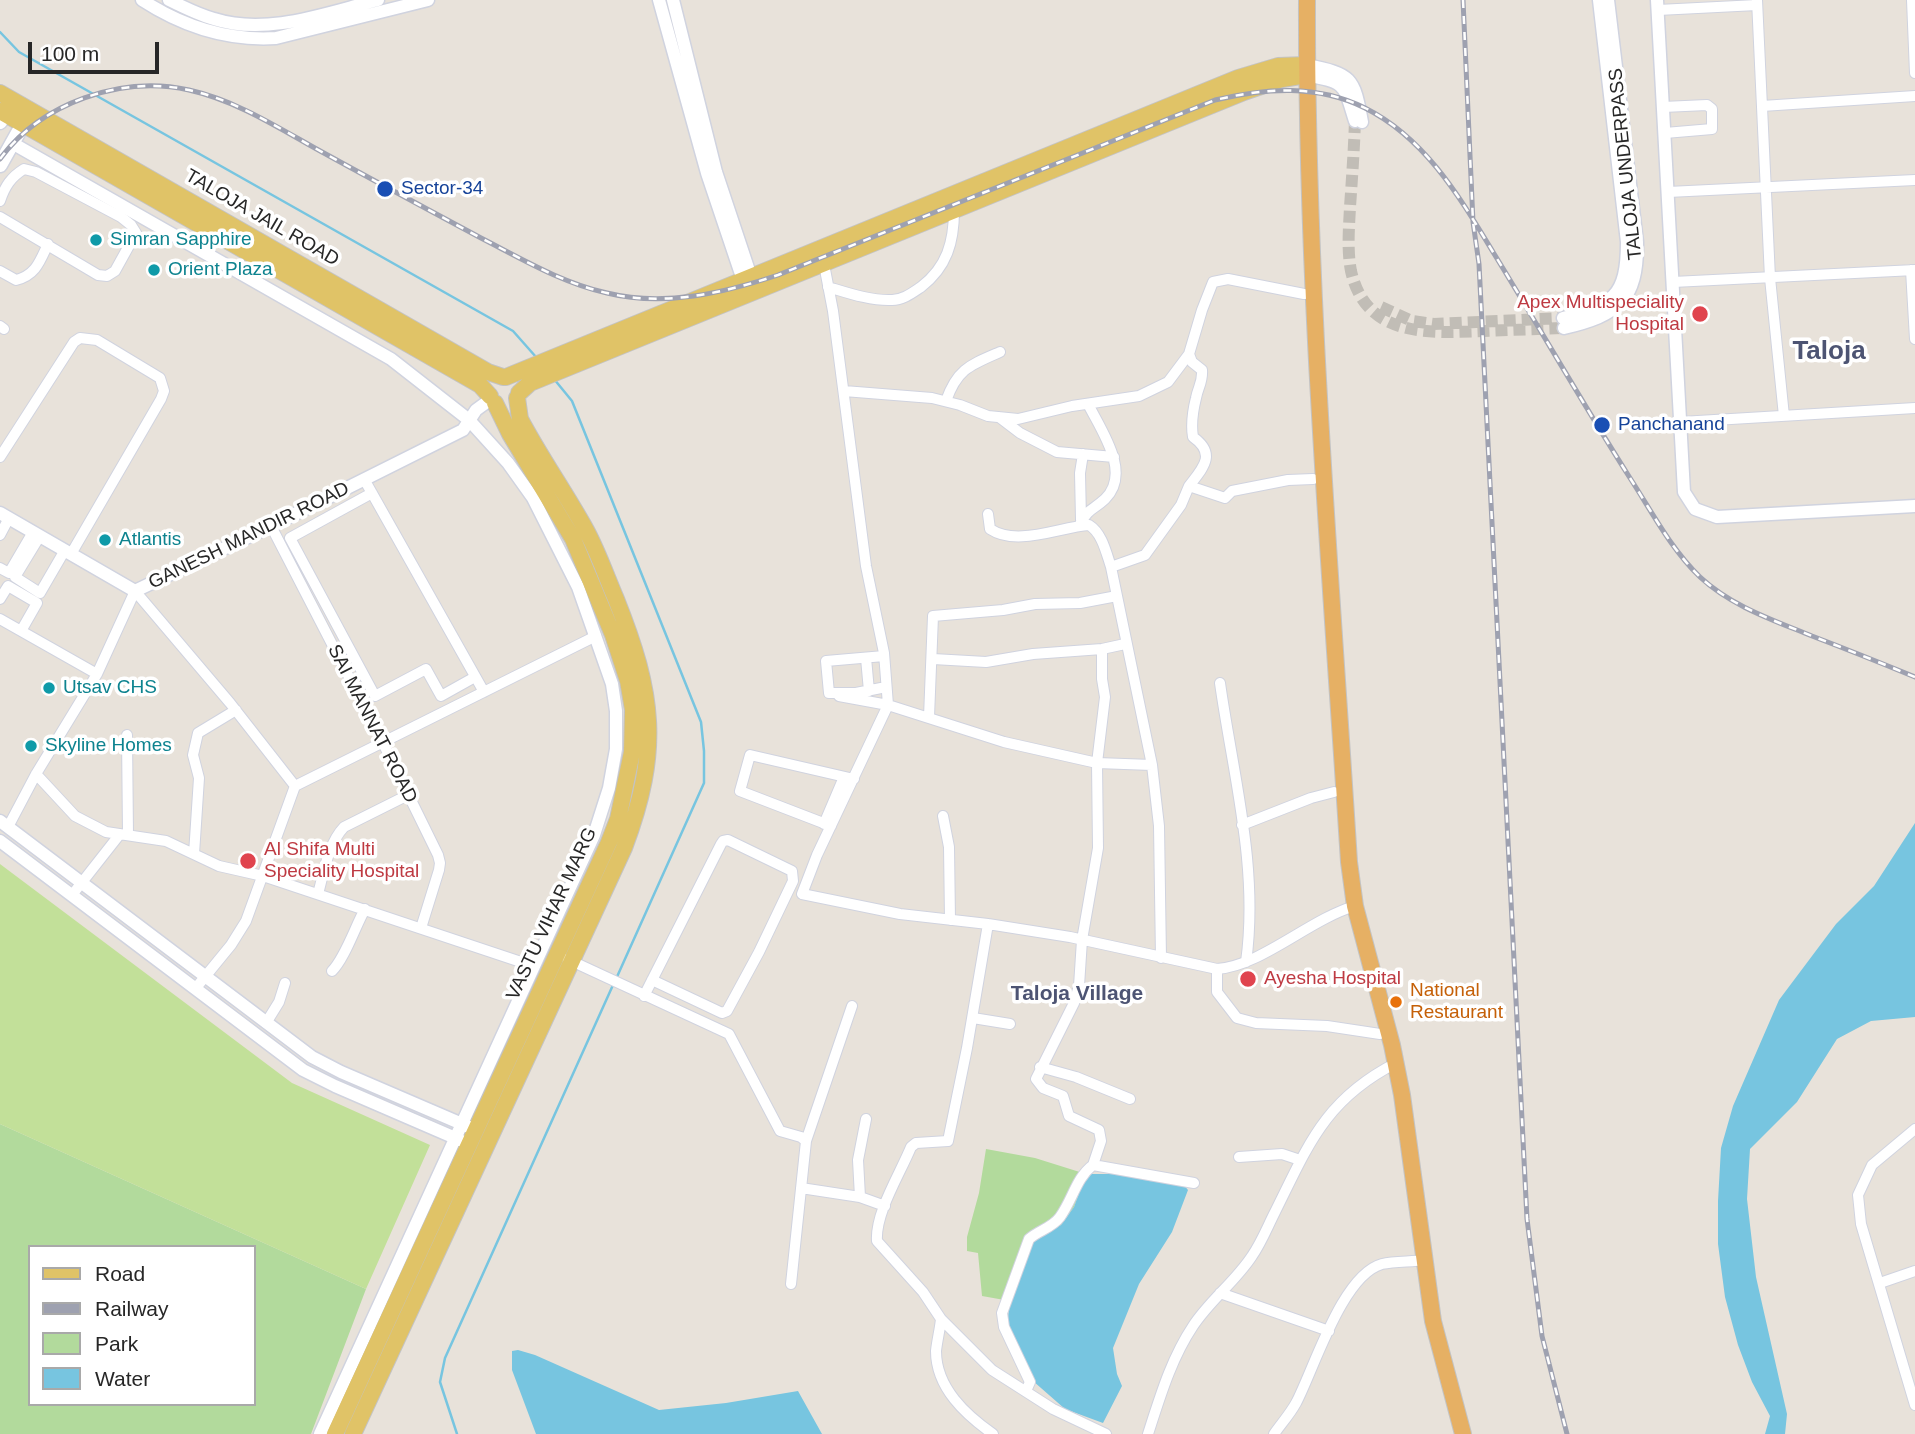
<!DOCTYPE html>
<style>
body{margin:0}
#map{position:relative;width:1915px;height:1434px;overflow:hidden;background:#e8e2da;font-family:Helvetica,sans-serif}
canvas{display:block}
.legend{position:absolute;left:28px;top:1245px;width:228px;height:161px;box-sizing:border-box;background:#fff;border:2px solid #a9a9a9;margin:0;padding:9px 12px;list-style:none;font-size:21px;color:#272727}
.legend li{display:flex;align-items:center;gap:14px;height:35px}
.legend b{width:35px;border:2px solid #a9a9a9}
.scale{position:absolute;left:28px;top:42px;width:131px;height:32px;box-sizing:border-box;border:4px solid #272727;border-top:0;padding-left:9px;font-size:21px;line-height:24px;white-space:nowrap;color:#272727;-webkit-text-stroke:5px #fff;paint-order:stroke}
</style>
<div id="map">
<canvas width="1915" height="1434"></canvas>
<ul class="legend">
<li><b style="height:9px;background:#e0c367"></b>Road</li>
<li><b style="height:9px;background:#9ea1b0"></b>Railway</li>
<li><b style="height:19px;background:#b2da9c"></b>Park</li>
<li><b style="height:19px;background:#77c5e0"></b>Water</li>
</ul>
<div class="scale">100 m</div>
</div>
<script>
const ctx = document.querySelector('canvas').getContext('2d');
ctx.lineJoin = 'round';
function paint(path, color) { ctx.fillStyle = color; ctx.fill(path, 'evenodd'); }
function trace(path, color, width, dash) { ctx.strokeStyle = color; ctx.lineWidth = width; ctx.lineCap = dash ? 'butt' : 'round'; ctx.setLineDash(dash || []); ctx.stroke(path); }
function label(font, color, halo, rows, align = 'center') {
  ctx.font = font + ' Helvetica,sans-serif'; ctx.lineWidth = 7; ctx.setLineDash([]); ctx.textBaseline = 'middle'; ctx.strokeStyle = halo; ctx.fillStyle = color; for (const [text, x, y, turn = 0] of rows) {
    ctx.save(); ctx.translate(x, y); ctx.rotate((+turn || 0) * Math.PI / 180); ctx.textAlign = isNaN(turn) ? turn : align; if (halo) ctx.strokeText(text, 0, 0); ctx.fillText(text, 0, 0); ctx.restore();
  }
}
paint(new Path2D(`
 M0 1124 366 1289 311 1434H0ZM30 1247H254V1404H30Z
 M986 1149 1035 1158 1086 1174 1074 1207 1061 1225 1030 1242 1010 1301 982 1296 978 1253 967 1251V1237L979 1193Z`), '#b2da9c');
paint(new Path2D(`
 M0 864 292 1083 430 1145 366 1289 0 1124Z`), '#c2e099');
paint(new Path2D(`
 M1915 823V1017L1871 1021 1837 1039 1797 1102 1750 1149 1747 1199 1756 1277 1787 1414 1785 1434H1765L1770 1416 1752 1382 1738 1345 1725 1297 1718 1244V1201L1721 1148 1733 1106 1779 1000 1836 924 1874 886Z
 M1086 1174H1118L1182 1183 1188 1190 1172 1232 1139 1284 1113 1348 1117 1374 1122 1386 1103 1423 1065 1409 1033 1381 1007 1325 1010 1301 1030 1242 1061 1225 1074 1207Z
 M518 1350 535 1355 659 1410 726 1403 798 1391 822 1434H536L512 1370V1351Z`), '#77c5e0');
trace(new Path2D(`
 M0 32 19 52 513 331 536 357
 M554 379 572 401 701 722 704 751V783L616 979
 M457 1434 440 1382 445 1358 613 985`), '#77c5e0', 2.5);
trace(new Path2D(`
 M1355 121C1354 150 1352 178 1350 207 1349 228 1347 250 1351 271 1366 338 1429 333 1483 331 1510 330 1537 329 1564 328
 M1381 307 1412 321 1434 324 1563 318`), '#c1bdb6', 12, [12, 6]);
const minor = new Path2D(`
 M1757 0 1770 278 1784 416
 M1912 0 1915 73
 M1658 10 1757 5
 M1762 106 1915 96
 M1663 107 1707 105 1712 109V129L1665 133
 M1668 192 1915 180
 M0 201C5 186 11 177 24 169L36 172 121 217 131 225 136 233 115 271 107 276 98 275 0 217
 M823 259 833 311 866 566 884 653 888 705 817 855 802 894 900 914 988 924 1070 937 1217 969C1261 966 1310 919 1355 906
 M1911 270 1915 339
 M0 271 16 280C36 275 40 261 48 244
 M1673 282 1915 270
 M828 287C848 293 871 301 892 300 903 300 912 293 921 287 947 267 954 242 954 210
 M0 326 4 329
 M844 391 932 398 960 405 988 416 1018 419 1072 406 1139 396 1168 382 1189 354 1202 310 1213 282 1228 279 1304 294
 M946 401C957 369 970 365 1000 352
 M999 417 1020 433 1057 452 1114 457
 M1681 422 1915 408
 M0 457 74 342 80 338 97 340 160 378 164 391 161 399 71 554
 M364 479 484 692
 M1189 486C1203 468 1217 454 1193 437 1191 425 1193 410 1196 398 1198 387 1203 382 1202 370L1192 362 1189 354
 M372 493 290 538 375 696 426 669 441 696 475 677
 M988 514 990 529C1017 547 1059 527 1089 525 1102 533 1106 552 1111 567L1152 765 1159 826 1161 958
 M1081 520 1080 473 1083 454
 M271 526 383 743 438 855 440 863 439 870 421 928
 M1079 526C1090 506 1091 512 1105 499 1132 473 1101 430 1088 404
 M0 535 9 518
 M40 536 15 577 40 593 65 550
 M1111 567 1145 555 1181 505 1189 486 1225 498 1232 491 1288 480 1313 479
 M0 568 9 573 33 532
 M0 599 8 586 37 603 21 631
 M0 619 97 674
 M1102 649V679L1105 697 1097 763 1152 765
 M884 656 826 661 829 693H856L886 687
 M866 658 869 691
 M933 659 986 662 1033 654 1102 649 1125 644
 M1220 683C1233 775 1259 868 1246 962
 M839 696 888 705 1004 742 1097 763 1098 848 1082 940 1079 986 1074 1003 1036 1079 1043 1088 1063 1096 1069 1116 1099 1130 1101 1141 1093 1165
 M929 717 933 616 1003 610 1035 604 1080 603 1117 596
 M127 735 128 835
 M36 774 75 816 106 832 166 841 219 866 263 876 533 966
 M943 816 949 847 950 920
 M824 824 844 777
 M1242 825 1311 798 1334 792
 M831 826 740 791 750 755 854 779
 M8 827 36 774 97 674 135 591 230 703 295 786
 M194 854 199 778 193 755 198 733 236 710
 M318 894C324 872 328 844 344 827L408 795
 M72 895 120 834
 M988 924 967 1048 948 1141 916 1143 911 1147C900 1174 875 1213 877 1241L923 1292 941 1319 992 1370 1053 1409 1106 1434
 M567 959 729 1034 780 1131 801 1137 806 1141 791 1284
 M1217 969V992L1237 1018 1256 1023 1327 1026 1380 1034
 M332 971C345 958 355 927 365 909
 M195 989 231 945 246 921 295 786 596 636
 M644 996 721 844 723 841 728 840 792 871 793 881 759 952 727 1011 722 1013 652 980
 M973 1018 1010 1024
 M266 1023 279 1002 285 983
 M1040 1067 1076 1077 1130 1099
 M1915 1129 1872 1165 1858 1195 1861 1224 1915 1405
 M806 1141 852 1006
 M1239 1157 1282 1154 1300 1160
 M801 1188 860 1197 885 1206
 M860 1197 858 1160 866 1119
 M1880 1283 1915 1271
 M1220 1293 1329 1331
 M941 1319C940 1329 937 1341 936 1351 936 1388 966 1415 993 1434
 M1026 1391 1030 1382 1004 1327 1002 1313 1029 1239C1039 1230 1052 1228 1060 1217 1073 1199 1076 1178 1093 1165L1194 1183
 M1148 1434C1160 1397 1171 1359 1193 1326 1210 1300 1235 1282 1252 1256 1261 1243 1267 1228 1274 1214 1308 1146 1324 1100 1396 1063
 M1274 1434C1281 1424 1290 1414 1296 1403 1314 1369 1342 1275 1382 1264 1395 1261 1411 1262 1425 1260`);
const tertiary = new Path2D(`
 M142 0C182 26 227 41 276 38L428 0
 M169 0C183 7 199 15 214 19 267 36 326 13 378 0
 M659 0 707 173 743 280
 M673 0 716 172 751 277
 M1657 0 1684 492 1695 509 1717 517 1915 506
 M1306 65C1352 74 1354 77 1362 122
 M1306 75C1347 83 1343 83 1355 121
 M12 143 391 359 469 420 508 463 533 498 578 587 612 684 616 711V749L609 788 594 835 320 1434
 M1563 318C1613 305 1627 296 1627 242L1599 0
 M1564 328C1618 315 1638 301 1637 242L1608 0
 M0 513 135 591 271 526 463 430 476 410 491 399
 M0 821 312 1057 341 1072 469 1127
 M0 841 303 1070 335 1086 460 1140`);
const secondary = new Path2D(`
 M0 122 4 114 21 105 23 124 0 165`);
const primary = new Path2D(`
 M0 93 488 372 503 377
 M0 111 480 385 490 396
 M506 377 1238 78 1278 66 1306 65
 M519 393 530 383 1244 92 1282 79 1306 75
 M335 1434 609 842 618 819 632 752 633 710 628 681 613 635 573 539 510 434 495 403
 M353 1434 624 848C661 750 654 694 616 599 606 576 598 552 586 530 565 492 540 457 520 419L517 398`);
const trunk = new Path2D(`
 M1307 0C1306 288 1331 575 1349 862L1355 906 1392 1045 1402 1095 1433 1321 1463 1434`);
trace(minor, '#d0d3df', 12);
trace(tertiary, '#d0d3df', 15);
trace(secondary, '#d0d3df', 17);
trace(primary, '#c3c3c3', 18);
trace(trunk, '#c3c3c3', 18);
trace(minor, '#fff', 10);
trace(tertiary, '#fff', 12);
trace(secondary, '#fff', 14);
trace(primary, '#e0c367', 16);
trace(trunk, '#e6b064', 16);
const rail = new Path2D(`
 M1463 0 1473 222 1479 264 1527 1219 1542 1336 1567 1434
 M0 159C41 103 121 75 189 90 234 100 274 125 313 147 369 178 425 208 481 238 522 259 562 283 607 293 664 307 724 293 778 275L1215 100C1266 88 1317 84 1365 108 1425 138 1459 196 1493 252 1539 327 1583 404 1630 478 1652 512 1671 549 1700 577 1731 606 1773 620 1812 636 1846 649 1881 663 1915 677`);
trace(rail, '#9ea1b0', 5);
trace(rail, '#fff', 2.5, [8]);
for (const [x, y, r, color] of [
 [385,189,9,"#1a4fb4"],
 [96,240,7,"#0f9aa8"],
 [154,270,7,"#0f9aa8"],
 [1700,314,9,"#e0444e"],
 [1602,425,9,"#1a4fb4"],
 [105,540,7,"#0f9aa8"],
 [49,688,7,"#0f9aa8"],
 [31,746,7,"#0f9aa8"],
 [248,861,9,"#e0444e"],
 [1248,979,9,"#e0444e"],
 [1396,1002,7,"#e8710a"]
]) { const dot = new Path2D(); dot.arc(x, y, r, 0, 2 * Math.PI); ctx.fillStyle = color; ctx.fill(dot); trace(dot, '#fff', 2.5); }
label('19px', '#272727', '#fff', [
 ["TALOJA UNDERPASS",1626,164,-96],
 ["TALOJA JAIL ROAD",262,218,30],
 ["GANESH MANDIR ROAD",249,536,-26],
 ["SAI MANNAT ROAD",372,724,63],
 ["VASTU VIHAR MARG",552,914,-65]
]);
label('19px', '#164399', '#fff', [
 ["Sector-34",401,189],
 ["Panchanand",1618,425]
], 'left');
label('19px', '#0d838f', '#fff', [
 ["Simran Sapphire",110,240],
 ["Orient Plaza",168,270],
 ["Atlantis",119,540],
 ["Utsav CHS",63,688],
 ["Skyline Homes",45,746]
], 'left');
label('19px', '#be3a42', '#fff', [
 ["Apex Multispeciality",1684,303,"right"],
 ["Hospital",1684,325,"right"],
 ["Al Shifa Multi",264,850],
 ["Speciality Hospital",264,872],
 ["Ayesha Hospital",1264,979]
], 'left');
label('19px', '#c56008', '#fff', [
 ["National",1410,991],
 ["Restaurant",1410,1013]
], 'left');
label('bold 21px', '#4d5473', '#fff', [
 ["Taloja Village",1077,994]
]);
label('bold 26px', '#4d5473', '#fff', [
 ["Taloja",1829,352]
]);
</script>
